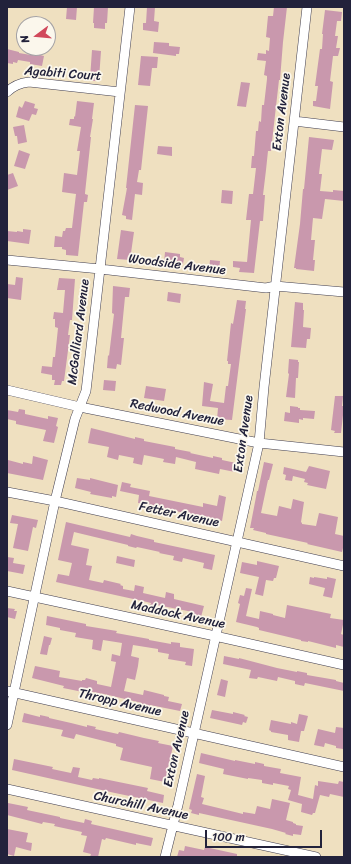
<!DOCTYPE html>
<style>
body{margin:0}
#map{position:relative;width:351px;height:864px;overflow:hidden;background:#efe0c0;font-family:Sriracha,sans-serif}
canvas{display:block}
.frame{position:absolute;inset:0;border:8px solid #22223b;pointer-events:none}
.north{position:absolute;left:16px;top:16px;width:40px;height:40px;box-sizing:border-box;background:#fbf7ec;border:1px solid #a4a2a5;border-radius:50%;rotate:254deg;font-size:11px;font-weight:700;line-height:16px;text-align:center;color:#22223b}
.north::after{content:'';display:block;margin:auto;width:14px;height:18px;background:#d1495b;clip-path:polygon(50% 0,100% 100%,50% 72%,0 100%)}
.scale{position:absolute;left:205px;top:830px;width:117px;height:18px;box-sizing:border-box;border:2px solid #22223b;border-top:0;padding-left:5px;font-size:12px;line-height:14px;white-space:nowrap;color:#22223b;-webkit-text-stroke:3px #fbf7ec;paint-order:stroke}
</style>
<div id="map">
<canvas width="351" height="864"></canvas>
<div class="frame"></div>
<div class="north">N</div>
<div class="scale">100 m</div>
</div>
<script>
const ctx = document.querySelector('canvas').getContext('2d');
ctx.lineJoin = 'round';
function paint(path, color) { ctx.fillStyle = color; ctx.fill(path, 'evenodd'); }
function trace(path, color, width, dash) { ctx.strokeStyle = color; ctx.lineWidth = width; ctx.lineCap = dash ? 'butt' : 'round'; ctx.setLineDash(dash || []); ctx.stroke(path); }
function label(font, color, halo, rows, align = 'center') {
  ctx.font = font + ' Sriracha,sans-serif'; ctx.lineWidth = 3.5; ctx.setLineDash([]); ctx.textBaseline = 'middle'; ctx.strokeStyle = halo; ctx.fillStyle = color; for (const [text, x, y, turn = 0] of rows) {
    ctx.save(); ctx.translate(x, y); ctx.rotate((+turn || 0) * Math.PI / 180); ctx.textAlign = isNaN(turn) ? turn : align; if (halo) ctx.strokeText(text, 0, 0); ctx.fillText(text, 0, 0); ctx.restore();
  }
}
paint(new Path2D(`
 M67 7H77L76 20 66 19Z
 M94 7H108L107 23H105V29L94 28V23H93Z
 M147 7H155L154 21 159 22 158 32 143 30V23H146Z
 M274 7H287L283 42 280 80H279L274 124 271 151H268L266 170 263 195H265L263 221H260L254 273 239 272 240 268 233 267V261L247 262 251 220H246L249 194H253L256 168H251L252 156H254L256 131H258L259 121 261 122 262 105H264L267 79V76L264 75 266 61 257 60 258 53 266 54V50L269 51 270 38 266 37 268 16H273Z
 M325 10 342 12 341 21H337L335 36H338L336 48H340L338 56H333L330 81 333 82 330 109 313 106V101H316L318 86H315L320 49H322L323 34H322Z
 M154 42 169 43V46L180 47 179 54H176V56L153 53Z
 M7 49 19 52V53L31 55 32 53 44 56 42 66 30 64V62L18 60 17 63 13 62V64L7 63Z
 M92 50 101 51 99 79H98V81H91L90 79Z
 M141 56 158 57 157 68H152L150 86 138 85Z
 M241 82 250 83 246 107 237 106Z
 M25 101 35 104 34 108 38 109 36 115 32 114 29 121 16 117 19 106 22 108Z
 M77 101 94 103 92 119H93L90 137H91L85 193V194L88 195 87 202H84L78 256 66 255V250L62 249V247H54L55 236 62 237 63 231H65L66 228H72L76 194 62 192 64 173 77 175 80 151H77L81 127 69 125 70 119H74V116L75 117Z
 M135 105 148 106 141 170H139L137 182 143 183 142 195 135 194 132 220 126 219V216L122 215 127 188H126Z
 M24 125 27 142 18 144 17 136H15L13 127Z
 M309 137 334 140 332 150 322 149 319 174H322L320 191 333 192V190L344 191V201L325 199 322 219 313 218 311 240H315L313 260H315L314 271 296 269V268H294L300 224 303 189H304Z
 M158 146 172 147V156L157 154Z
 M19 150 30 154 25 169 14 166Z
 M13 173 18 186 7 190V175Z
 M222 190 233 191 232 204 221 203Z
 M23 229 31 230 29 244 7 241V231L17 232V231L23 232Z
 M121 230 134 232 130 260 117 259Z
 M165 252 180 254V257L184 258 183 264 179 263V264L164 263Z
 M210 260 220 261 219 271 209 270Z
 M16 277 23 278 21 300 7 298V284L15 285Z
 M59 278 75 279 72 320H70L68 335H70L64 381H62L61 385H54L55 380H52V375L41 373 42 366 52 367 53 357H55L58 328 55 327V319H53L54 312 63 313 65 290H57Z
 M113 286 130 288 129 297H125L121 338H124L121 365 117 364 116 369 107 368 108 355 109 356 114 314 112 313Z
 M168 292 181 294 180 303 167 301Z
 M237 300 246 301 245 309H246L232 420 217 419 218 408 202 406 204 382 213 384 210 401 224 403 226 386H228L231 364H228V361H227L231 323 233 324Z
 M295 302 303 303V310H304L303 327 311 328 310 339H307L306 348 291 347Z
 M289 359 298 360V362H299L298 378H296L295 398 286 397 289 374 288 373Z
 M104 380 116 381 115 391 103 390Z
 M146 386 166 389 164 401 144 398Z
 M335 396H343L342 406H344L341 433H334L335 431 331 430Z
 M290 406 298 407V408H300V410L315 411 314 419 303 418V420L299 419V423L284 421 285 412 290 413Z
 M19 409 25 410V414L48 419V416L58 418 56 426 58 427 54 443 43 441 46 430 16 424V421L7 419V410L18 412Z
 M91 428 135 439V437L144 439V441L175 447V449L191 452 190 453 213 458V456L222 458V460L236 463 235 472 220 469 219 474 195 469 196 462 176 457 175 464 163 462 164 459 144 455 142 465 133 463 134 458 119 455 118 460 107 457 109 447 88 443Z
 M33 456 48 460 43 480 7 473 8 460 23 464V462L32 464Z
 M264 462 273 464 269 480H268L261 513 277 516 279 506 291 509 293 499 304 502 301 522 302 523V524L316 526 319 513 338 517 335 534 344 536V544L342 552 307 544 308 543 266 534V533L253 530 254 528H250L256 497 257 491H258Z
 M309 466 330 471 326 489 307 485 308 483 304 482 305 479 293 476 292 481 285 480 286 475 283 474 284 467 306 472Z
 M77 478 90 480V478L118 485 116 497 112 496V498L90 494 91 492 75 488Z
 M122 482 131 484 130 487 150 491 149 496 203 507V503L217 506 219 495 226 497 222 521 138 503 139 495 120 491Z
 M12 515 38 520 36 528 33 527 28 551 13 548 18 524 10 523Z
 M66 522 130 537 131 534 137 536 154 540V542L215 555 212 570 203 568 204 563 183 558 182 562 173 560 174 556 159 553 160 552 137 547 136 548 128 546V545L74 532 71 545 89 549 86 565 92 566 89 580 103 583 104 580 121 584 120 585 123 586V589L134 591 135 585 144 587 143 593 165 598 166 592 174 594V599L204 606 201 617 193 615V612L157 605 156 607 150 606 151 603 147 602 56 582 58 574 69 576 72 563 58 560Z
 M117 556 135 560 134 567 116 563Z
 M7 557 14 558 13 563 25 565 23 574 7 571Z
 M257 561 279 566 276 578H274L273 581 266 580 263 596 255 594 259 577 240 573 242 562 257 565Z
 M310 577 314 578V577L327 579V577L336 579 332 598 323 596 325 588 309 584Z
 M246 588 252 589 246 616 259 619 260 611 273 614V615L285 618 287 605 331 614 330 618 344 620 341 634 344 635V647L336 645V648L308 641V642L301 641V640L259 630V628L257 627 236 622 240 604 238 603 240 595 244 596Z
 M7 608 15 609 14 611H17L15 619 7 617Z
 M47 616 86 624V626L117 631 116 633 149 639V640L171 644V642L180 643V647L194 649 192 666 185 665 186 662 168 659 169 654 158 652V649L133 645 131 656 139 658 138 666 135 680 127 678 124 691 143 695 144 690 164 695V696L169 697 168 701 182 704 180 711 150 705V707L141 705 142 703 104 694 88 691V693L63 688 64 686 32 678 35 666 60 671 59 677 82 681V680H85L86 678 97 681V684L111 687 116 662 111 661 112 654 120 656 122 643 103 640 101 651 92 649 93 640 75 637 76 633 60 630V628L46 625Z
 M44 636 52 638 50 645H49L47 655 40 654Z
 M224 656 239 659V658L277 668 297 672V671L307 673V675L336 680V681L344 683V691L305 683 304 686 295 684V681L278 677 277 681 258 677 257 679 249 678 251 670 223 664Z
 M221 679 228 681 225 697 217 695Z
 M212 710 233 714V712L245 715 244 716 248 717 246 723 243 722 242 725 210 718Z
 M24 713 40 717V715L49 717V718L71 723 87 727V725L96 727 95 729 118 734 119 732 144 738 159 741 158 743 173 746 165 782 150 779 152 767 120 760 123 748 116 746V744L76 734 74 739 61 736 63 730 22 722Z
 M299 714 308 716 304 731H301L299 742 288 740V735L271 732V731L269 730 271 720 291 724V722L297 724Z
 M336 727 344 728V740L343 749 336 748V746L325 743 324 747 314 745 318 729 335 733Z
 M201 753 235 761V760L255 764V762L264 764V766L281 769 280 773 301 777 298 795 313 799 315 785 318 786V781L338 784 339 781 344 782V797L330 794 329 797 320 795 315 813H313L312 815 301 812 302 804 288 800 291 790 288 789 289 786 273 783V785L262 783V780L248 778V779L223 774 224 769 199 763Z
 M14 759 48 766 53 767 52 769 71 773 73 767 80 768 78 777 92 780 93 778 99 779V778L148 788 147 791 164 795 163 803 115 793 12 770Z
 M197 774 205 776 201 797 204 798 202 804 243 814V812L255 814 257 806 270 809 272 799 290 803 286 820 293 822V823L296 824V825L303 826 301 835 293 834V836L285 834 286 833 272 829 199 813V815L191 813 192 810 189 809Z
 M8 803 28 807 27 810 60 817V818L84 823 85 819 92 821 91 824 153 838 151 846 136 843V845L106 838 105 840 102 839 98 857H90L91 854 83 852 87 836 81 835 82 832 54 826 55 824 43 822 42 824 7 815V808Z
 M7 829 28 833 26 842 32 843 31 851 16 847 14 856 7 854Z
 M185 846 204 850 205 847 237 854V857H177L179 850 184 851Z`), '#c998ad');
const street = new Path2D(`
 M7 92C13 86 20 83 29 82L120 92
 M294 121 344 127
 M7 260 100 269 266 288 275 286 344 292
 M7 390 80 407 259 443 344 452
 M7 492 55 501 344 566
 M7 591 215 636 344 665
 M7 691 344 767
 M7 725 55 501 75 419 86 391 130 7
 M7 789 316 857
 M165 857 178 805 259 443 264 387 307 7`);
trace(street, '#413e4f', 10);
trace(street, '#fff', 9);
label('13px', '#22223b', '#fbf7ec', [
 ["Agabiti Court",63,74,4],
 ["Exton Avenue",282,112,-83],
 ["Woodside Avenue",177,265,7],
 ["McGalliard Avenue",79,332,-83],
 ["Redwood Avenue",177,413,11],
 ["Exton Avenue",244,434,-82],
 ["Fetter Avenue",179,515,12],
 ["Maddock Avenue",178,615,12],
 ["Thropp Avenue",120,703,13],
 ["Exton Avenue",177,749,-77],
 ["Churchill Avenue",141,806,12]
]);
</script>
